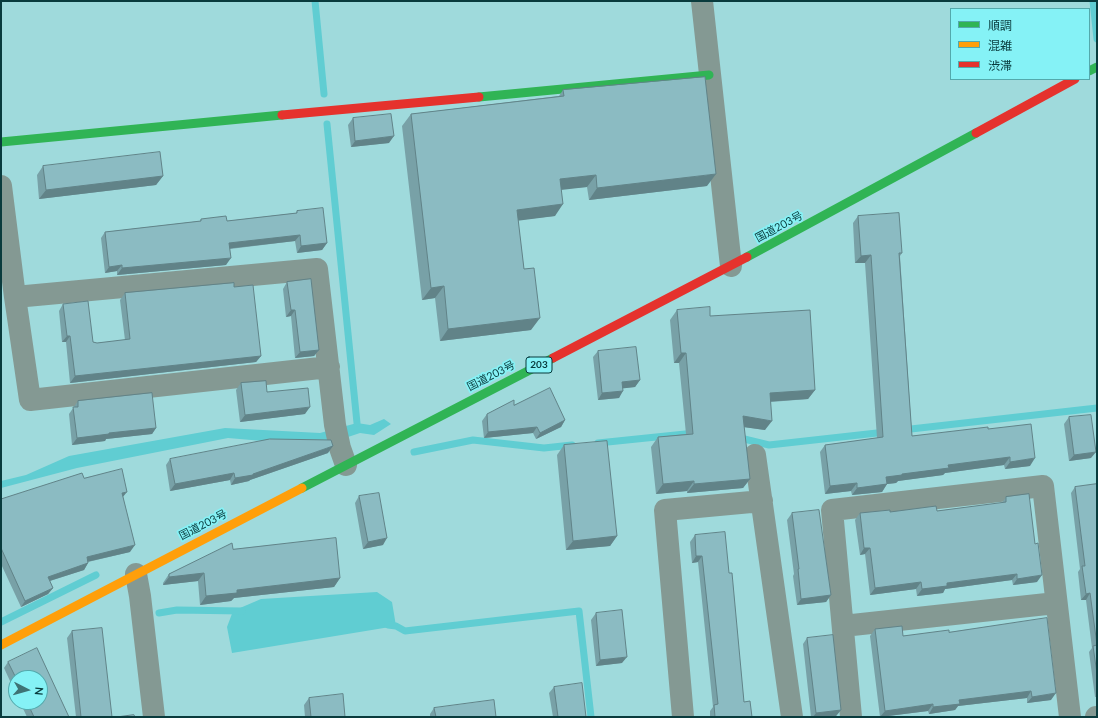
<!DOCTYPE html>
<meta charset="utf-8">
<style>
body{margin:0}
#map{position:relative;width:1098px;height:718px;overflow:hidden;background:#9fdadc;font-family:Lato,"Noto Sans JP",sans-serif}
canvas{display:block}
.frame{position:absolute;inset:0;border:2px solid #093b3d;pointer-events:none}
.legend{position:absolute;left:950px;top:8px;width:140px;height:72px;box-sizing:border-box;background:#85f2f6;border:1px solid #53a9ac;margin:0;padding:5px 7px;list-style:none;font-size:12px;color:#093b3d}
.legend li{display:flex;align-items:center;gap:8px;height:20px}
.legend b{width:20px;border:1px solid #53a9ac}
.north{position:absolute;left:8px;top:670px;width:40px;height:40px;box-sizing:border-box;background:#85f2f6;border:1px solid #53a9ac;border-radius:50%;rotate:96deg;font-size:11px;font-weight:700;line-height:16px;text-align:center;color:#093b3d}
.north::after{content:'';display:block;margin:auto;width:14px;height:18px;background:#3e7375;clip-path:polygon(50% 0,100% 100%,50% 72%,0 100%)}
</style>
<div id="map">
<canvas width="1098" height="718"></canvas>
<div class="frame"></div>
<ul class="legend">
<li><b style="height:5px;background:#30b455"></b>順調</li>
<li><b style="height:5px;background:#ff9f0a"></b>混雑</li>
<li><b style="height:5px;background:#e5322d"></b>渋滞</li>
</ul>
<div class="north">N</div>
</div>
<script>
const ctx = document.querySelector('canvas').getContext('2d');
ctx.lineJoin = 'round';
function paint(path, color) { ctx.fillStyle = color; ctx.fill(path, 'evenodd'); }
function trace(path, color, width, dash) { ctx.strokeStyle = color; ctx.lineWidth = width; ctx.lineCap = dash ? 'butt' : 'round'; ctx.setLineDash(dash || []); ctx.stroke(path); }
function label(font, color, halo, rows, align = 'center') {
  ctx.font = font + ' Lato,"Noto Sans JP",sans-serif'; ctx.lineWidth = 3.5; ctx.setLineDash([]); ctx.textBaseline = 'middle'; ctx.strokeStyle = halo; ctx.fillStyle = color; for (const [text, x, y, turn = 0] of rows) {
    ctx.save(); ctx.translate(x, y); ctx.rotate((+turn || 0) * Math.PI / 180); ctx.textAlign = isNaN(turn) ? turn : align; if (halo) ctx.strokeText(text, 0, 0); ctx.fillText(text, 0, 0); ctx.restore();
  }
}
paint(new Path2D(`
 M384 419 391 424 374 435 360 433 321 446 228 438 77 468 1 488V481L26 475 69 456 225 428 320 433 357 423 370 425Z
 M377 592 392 602 396 626 232 653 227 627 233 611 261 599Z`), '#60cdd2');
trace(new Path2D(`
 M315 1 324 94
 M1093 1 1097 39
 M327 124 357 423
 M902 430 1097 408
 M736 437 769 445 886 432
 M598 443 695 433
 M414 452 473 440 544 448 572 445
 M159 613 177 610 242 611
 M1 622 96 575
 M388 625 396 626 405 631 579 611 591 717`), '#60cdd2', 7);
trace(new Path2D(`
 M702 1 731 266
 M1 186 15 297 317 269 335 425 340 448 346 465
 M15 297 30 400 329 367
 M755 455 792 717
 M136 574 140 596 154 717
 M843 626 1056 603
 M683 717 665 510 762 501
 M851 717 832 510 1043 486 1070 717
 M1096 717H1097`), '#849993', 22);
trace(new Path2D(`
 M1089 71 1097 67
 M479 97 709 75
 M1 142 282 115
 M747 257 976 133
 M302 488 553 358`), '#30b455', 9);
trace(new Path2D(`
 M1 645 302 488`), '#ff9f0a', 9);
trace(new Path2D(`
 M282 115 479 97
 M976 133 1075 79
 M553 358 747 257`), '#e5322d', 9);
paint(new Path2D(`
 M563 90 707 186 589 200 587 187 561 189 555 216 518 220 531 330 440 341 435 298 422 300 402 126 411 114 559 96Z
 M353 118 389 143 351 147 348 125Z
 M43 166 163 176 156 185 39 199 37 175Z
 M297 211 327 243 322 250 297 253 295 241 230 249 226 265 117 275V271L105 273 101 238 105 232 200 221 201 219 227 221 296 213Z
 M858 216 902 253 900 256 912 436 988 429 1030 466 1005 469 1004 465 945 473 943 475 898 481 896 483 887 484 882 492 852 495 851 491 825 494 820 452 825 445 877 438 865 263H855L853 223Z
 M287 282 319 350 314 356 295 358 291 316 286 317 283 289Z
 M234 287 261 356 256 362 70 383 66 342H62L59 311 63 304 93 342 97 343 125 340 120 300 125 293Z
 M677 310 710 316 815 390 808 399 771 402 765 430 744 427 750 479 743 488 687 493V491L656 494 651 447 658 437 686 434 679 363H674L670 320Z
 M598 351 640 380 635 387 623 388 619 398 598 400 593 357Z
 M241 383 267 392 305 414 240 422 236 390Z
 M78 401 156 428 152 434 106 439 105 441 72 445 69 414Z
 M514 405 565 420 561 427 536 439 533 433 484 438 482 421 487 414Z
 M1069 417 1091 458 1069 461 1064 424Z
 M564 445 617 536 610 546 566 550 557 455Z
 M328 453 250 480 249 481 231 485 230 480 170 491 166 465 170 459Z
 M84 478 123 497 130 552 88 562V563L84 570 50 581 53 588 48 594 21 607 1 564V499Z
 M1097 484V697H1095L1089 652 1092 648 1086 600H1081L1078 572 1080 569 1071 493 1075 487Z
 M359 496 383 545 363 549 355 503Z
 M1006 497 1037 582 1013 585 1012 580 945 589 943 593 917 596 916 589 870 595 865 554 860 555 855 520 860 513 890 512 937 511 1002 503Z
 M792 513 831 595 826 602 797 605 793 576 794 574 787 520Z
 M695 535 729 573 744 702 752 717H710V711L713 707 698 562 692 563 690 542Z
 M233 549 340 578 334 587 234 598 231 601 200 605 198 581 163 585V583L169 574Z
 M596 613 622 663 596 666 591 620Z
 M875 629 903 636 949 632 1051 700 1027 703V698L958 706 955 710 929 714 928 711 880 717 870 636Z
 M72 631 112 717H76L67 638Z
 M807 638 841 710 836 716 831 717H811L803 644Z
 M8 662 69 717H27L20 702H40L16 678V694L4 668Z
 M554 687 586 717H553L549 693Z
 M309 698 345 717H305L304 705Z
 M434 708 496 717H430V714Z`), '#78a1a7');
paint(new Path2D(`
 M394 136 389 143 351 147 355 141Z
 M716 174 707 186 589 200 597 188Z
 M596 175 587 187 552 191 560 179Z
 M163 176 156 185 39 199 46 190Z
 M563 204 555 216 508 222 517 210Z
 M300 235 295 241 225 249 229 243Z
 M327 243 322 250 297 253 301 246Z
 M871 255 865 263H855L861 256Z
 M231 258 226 265 117 275 122 268Z
 M122 265 117 271 105 273 109 267Z
 M444 286 435 298 422 300 431 288Z
 M291 310H295L291 316 286 317Z
 M540 318 531 330 440 341 448 329Z
 M67 336H70L66 342H62Z
 M319 350 314 356 295 358 300 352Z
 M681 353H686L679 363H674Z
 M261 356 256 362 70 383 75 376Z
 M640 380 635 387 618 389 622 382Z
 M815 390 808 399 763 402 770 393Z
 M623 391 619 398 598 400 602 393Z
 M310 407 305 414 240 422 245 415Z
 M743 416 772 421 765 430 736 426Z
 M565 420 561 427 536 439 540 433Z
 M537 427 533 433 484 438 488 432Z
 M156 428 152 434 106 439 105 441 72 445 77 438 109 433Z
 M333 446 328 453 250 480 249 481 231 485 235 478 253 474Z
 M1096 452 1091 458 1069 461 1074 455Z
 M1010 457 1004 465 945 473 943 475 898 481 896 483 887 484 882 492 852 495 857 488 886 477 902 474 948 465Z
 M1035 458 1030 466 1005 469 1010 462Z
 M234 473 230 480 170 491 175 484Z
 M750 479 743 488 687 493 694 484Z
 M694 481 687 491 656 494 663 484Z
 M857 483 851 491 825 494 830 486Z
 M127 492 122 498V493Z
 M617 536 610 546 566 550 573 541Z
 M387 538 383 545 363 549 368 542Z
 M135 545 130 552 82 563 87 557Z
 M864 548H870L865 554 860 555Z
 M696 556H702L698 562 692 563Z
 M88 563 84 570 43 583 48 577Z
 M204 573 198 581 163 585 169 577Z
 M1017 574 1012 580 945 589 943 593 917 596 922 589 947 583Z
 M1042 575 1037 582 1013 585 1017 579Z
 M340 578 334 587 234 598 231 601 200 605 206 596 237 590Z
 M921 582 916 589 870 595 875 588Z
 M53 588 48 594 21 607 25 601Z
 M1090 593 1086 600H1081L1086 594Z
 M831 595 826 602 797 605 801 599Z
 M627 657 622 663 596 666 600 660Z
 M1031 691 1027 698 958 706 955 710 929 714 933 707 959 700Z
 M1056 693 1051 700 1027 703 1032 697Z
 M933 704 928 711 880 717 885 711Z
 M841 710 836 716 831 717H813L816 713Z`), '#618388');
const building = new Path2D(`
 M705 77 716 174 597 188 596 175 560 179 563 204 517 210 524 269 534 268 540 318 448 329 444 286 431 288 411 114 564 96 563 90Z
 M391 114 394 136 355 141 353 118Z
 M160 152 163 176 46 190 43 166Z
 M323 208 327 243 301 246 300 235 229 243 231 258 122 268V265L109 267 105 232 201 221V219L226 216 227 221 297 213V211Z
 M899 213 902 253H899L912 436 988 427V429L1031 424 1035 458 1010 462V457L948 465 949 468 902 474V475L886 477 887 484 857 488V483L830 486 825 445 883 437 871 255 861 256 858 216Z
 M311 279 319 350 300 352 295 310H291L287 282Z
 M234 283V287L253 285 261 356 75 376 70 336H67L63 304 88 301 93 342 97 343 130 339 125 293Z
 M710 307V316L810 310 815 390 770 393 772 421 743 416 750 479 694 484V481L663 484 658 437 693 434 686 353H681L677 310Z
 M636 347 640 380 622 382 623 391 602 393 598 351Z
 M266 381 267 392 308 388 310 407 245 415 241 383Z
 M550 388 565 420 540 433 537 427 488 432 487 414 514 400V405Z
 M152 393 156 428 109 433V434L77 438 73 407H78V401Z
 M1091 415 1096 452 1074 455 1069 417Z
 M270 439 331 440 333 446 253 474V475L235 478 234 473 175 484 170 459Z
 M607 441 617 536 573 541 564 445Z
 M122 469 127 492 122 493 135 545 87 557 88 563 48 577 53 588 25 601 1 548V499L82 473 84 478Z
 M1097 484V674L1093 646 1097 645 1090 593 1086 594 1082 566H1085L1075 487Z
 M379 493 387 538 368 542 359 496Z
 M1029 494 1035 544 1038 543 1042 575 1017 579V574L947 583V586L922 589 921 582 875 588 870 548H864L860 513 890 510V512L936 506 937 511 1006 502V497Z
 M819 510 831 595 801 599 798 569H799L792 513Z
 M725 532 729 573H732L744 702 750 701 752 717H715L714 705 718 704 702 556H696L695 535Z
 M336 538 340 578 237 590V593L206 596 204 573 169 577V574L232 543 233 549Z
 M622 610 627 657 600 660 596 613Z
 M1047 618 1056 693 1032 697 1031 691 959 700 960 704 933 707V704L885 711 875 629 902 626 903 636 949 630V632Z
 M102 628 112 717H81L72 631Z
 M833 635 841 710 816 713 807 638Z
 M37 648 69 717H34L27 702H40V678H16L8 662Z
 M582 683 586 717H558L554 687Z
 M343 694 345 717H311L309 698Z
 M494 700 496 717H436L434 708Z
 M134 715 135 717H117Z`);
paint(building, '#8bbbc2');
trace(building, '#618388', 1);
for (const [x, y, w] of [
 [539,365,26]
]) { const box = new Path2D(); box.roundRect(x - w / 2, y - 8, w, 16, 3); ctx.fillStyle = '#85f2f6'; ctx.fill(box); trace(box, '#093b3d', 1); }
label('bold 10px', '#093b3d', null, [
 ["203",539,365]
]);
label('11px', '#093b3d', '#85f2f6', [
 ["国道203号",779,227,-28],
 ["国道203号",491,376,-27],
 ["国道203号",203,525,-27]
]);
</script>
